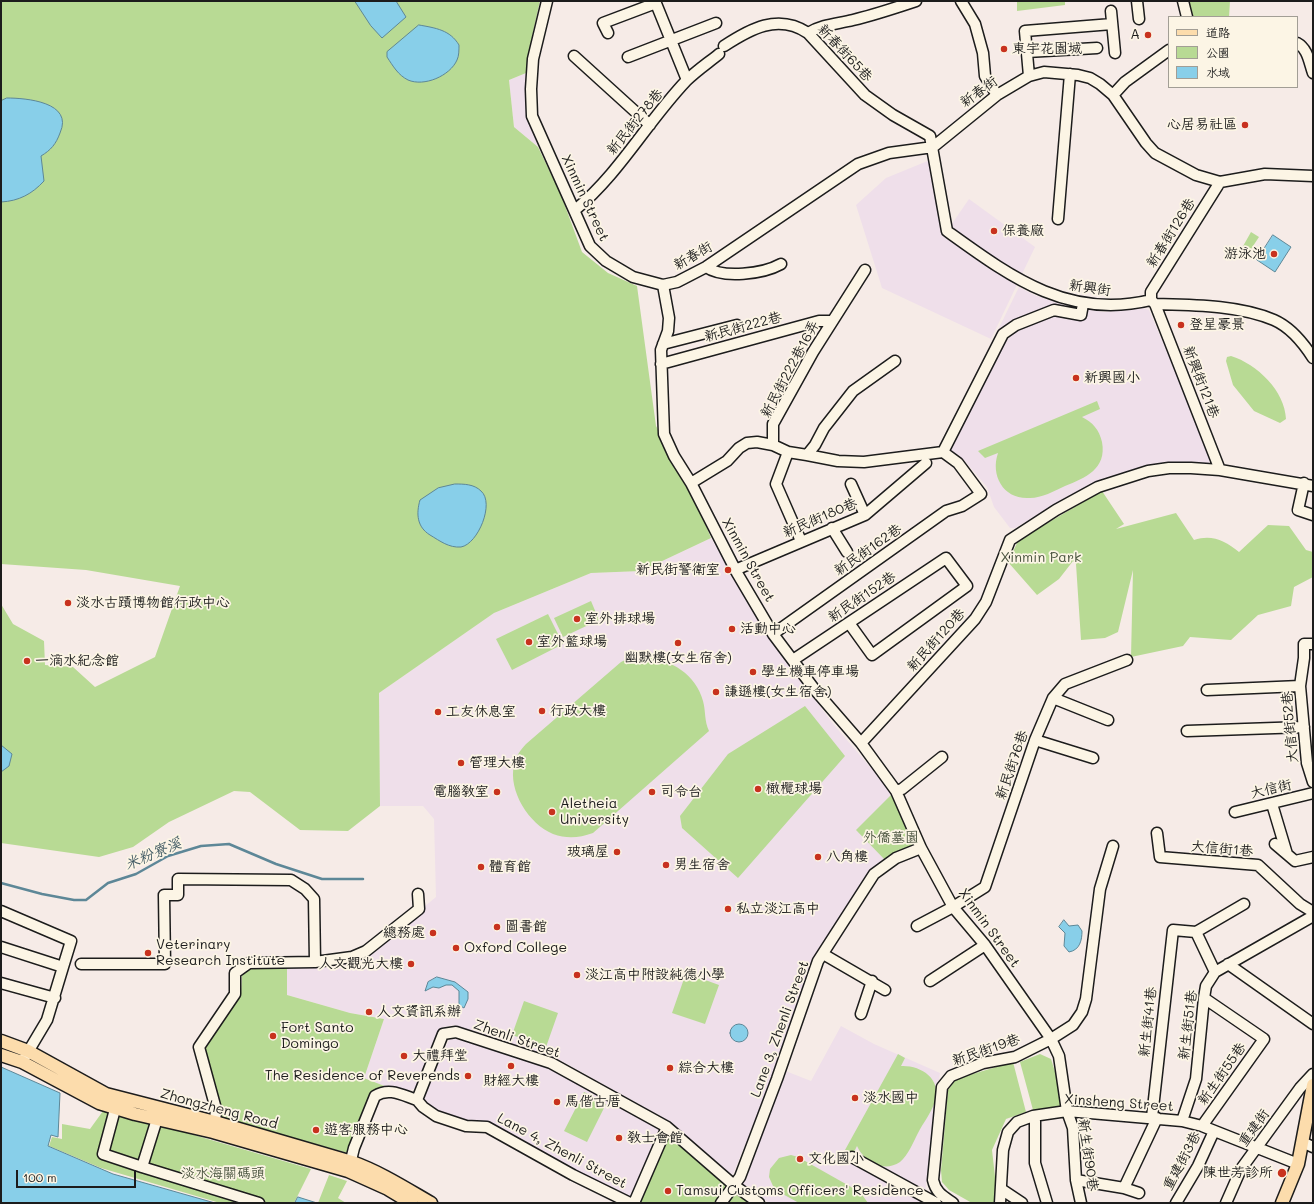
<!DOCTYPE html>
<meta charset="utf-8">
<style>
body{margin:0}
#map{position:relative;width:1314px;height:1204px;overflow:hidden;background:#f6ebe7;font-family:Mali,"LXGW WenKai TC",sans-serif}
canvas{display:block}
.frame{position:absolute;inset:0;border:2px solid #1c1c1c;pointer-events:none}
.legend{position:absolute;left:1168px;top:16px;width:130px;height:72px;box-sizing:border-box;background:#fcf5e5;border:1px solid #a29e95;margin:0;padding:5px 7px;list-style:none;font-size:12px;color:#1c1c1c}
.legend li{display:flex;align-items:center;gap:8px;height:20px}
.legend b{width:20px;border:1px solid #a29e95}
.scale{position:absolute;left:16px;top:1170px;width:120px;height:18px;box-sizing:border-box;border:2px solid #1c1c1c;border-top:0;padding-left:5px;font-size:12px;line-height:14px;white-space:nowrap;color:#1c1c1c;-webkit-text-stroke:3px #fcf5e5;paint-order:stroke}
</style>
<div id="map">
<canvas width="1314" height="1204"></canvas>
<div class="frame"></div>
<ul class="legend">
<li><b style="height:5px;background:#fcdcac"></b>道路</li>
<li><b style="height:11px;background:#b8da94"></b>公園</li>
<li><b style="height:11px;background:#88cfe9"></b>水域</li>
</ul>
<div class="scale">100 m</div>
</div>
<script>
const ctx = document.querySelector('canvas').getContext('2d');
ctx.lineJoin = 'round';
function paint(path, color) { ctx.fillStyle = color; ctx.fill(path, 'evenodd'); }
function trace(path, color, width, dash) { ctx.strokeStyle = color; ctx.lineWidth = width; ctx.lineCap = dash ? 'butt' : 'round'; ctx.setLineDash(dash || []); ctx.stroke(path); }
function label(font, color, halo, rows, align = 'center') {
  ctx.font = font + ' Mali,"LXGW WenKai TC",sans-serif'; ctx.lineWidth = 3.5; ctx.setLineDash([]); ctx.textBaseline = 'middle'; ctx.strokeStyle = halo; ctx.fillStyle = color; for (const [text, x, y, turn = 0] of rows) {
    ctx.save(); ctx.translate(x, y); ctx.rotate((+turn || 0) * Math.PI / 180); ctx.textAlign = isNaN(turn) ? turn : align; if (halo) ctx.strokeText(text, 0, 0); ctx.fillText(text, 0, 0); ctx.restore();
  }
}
paint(new Path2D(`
 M526 73 528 119 538 147 514 127 509 80Z
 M930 160 943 234 947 231 969 199 1035 247 991 339 882 288 856 205 886 178Z
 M1019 287 1034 295 1067 306 1104 312 1143 308 1149 310 1211 455 1209 463H1176L1147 467 1104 478 1059 502 1015 528H1010L994 507 987 487 964 460 942 444Z
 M711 538 794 672 834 725 883 782 898 807 913 847 879 863 815 961 770 1085 733 1174H729L673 1125 671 1122 558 1059 454 1025 443 1027 419 1087 410 1090 387 1087 364 1078 384 1019 350 1013 287 995V968L358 962 436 897 434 819 423 806H380L379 693 494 613 591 573 641 571Z
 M841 1026 874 1044 940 1073 925 1193 921 1203H769L742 1184V1178L783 1070 811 1081Z
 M458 1035 550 1065 665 1126 632 1200 515 1141 437 1111 421 1099 450 1038Z`), '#efdfea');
paint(new Path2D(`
 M1 1H540L533 32 526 73 509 80 514 127 538 147 561 195 582 252 608 273 637 286 656 426 690 486 711 538 641 571 591 573 494 613 379 693 380 806 348 831 300 830 250 792 234 791 169 822 133 847 99 857 1 843V604L13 624 44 641 45 665 73 667 95 687 155 657 180 586 86 570 1 564Z
 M1017 1H1065V5L1017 11Z
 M1187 1H1230L1229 17H1192Z
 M1251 232 1259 237 1249 252 1242 248Z
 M1231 356C1257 364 1285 391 1286 419L1280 423 1254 411 1233 385 1226 361 1227 357Z
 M1097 401 1100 409 1082 417C1093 423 1099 429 1102 442 1107 469 1085 478 1065 486 1054 491 1042 498 1030 498 1004 500 990 476 998 453L985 458 978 451Z
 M1102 491 1124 524 1116 529 1176 513 1194 540C1211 534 1225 540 1239 552L1268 525 1289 526 1306 550 1313 552V577L1294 587 1291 606 1258 615 1231 640 1190 637 1183 646 1131 657 1133 570 1118 632 1105 638 1081 640 1076 564 1073 561 1059 579 1037 595 1008 562 1018 541 1022 538Z
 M591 601 599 620 563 637 554 618Z
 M548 614 563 644 512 670 496 639Z
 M645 656C671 660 696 674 703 701 706 712 704 720 709 731L593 833C579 838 567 839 553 834 529 824 508 791 514 765 515 757 520 751 526 744L621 662 631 657Z
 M805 706 845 756 738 878 682 828 680 816 728 754Z
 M891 795 913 841V847L885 860 856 830Z
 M248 968H287V995L350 1013 384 1019 364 1078 387 1087 375 1094 348 1153 222 1118 203 1046 241 993 242 976Z
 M686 973 719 985 705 1024 672 1013Z
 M524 1001 558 1013 546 1047 512 1035Z
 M898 1054 905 1058 901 1066C920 1065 942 1078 935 1101 932 1112 923 1123 918 1133 913 1143 908 1155 900 1162 884 1173 864 1162 857 1146L853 1154 845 1150Z
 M1040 1054 1051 1059 1067 1110H1033L1020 1062Z
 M1013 1062 1026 1112 1006 1119 992 1150 998 1203H972L949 1190 942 1182 941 1170 948 1090 956 1079Z
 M584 1092 606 1104 587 1142 564 1131Z
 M103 1111 156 1124 311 1169 294 1203H220L101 1168 49 1146 52 1137 62 1139V1124L90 1129Z
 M670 1132 727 1184 728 1190 717 1203H638Z
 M791 1155 798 1157 860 1192 868 1203H799L779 1192 773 1186 769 1177 770 1169 779 1158Z
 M329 1175 347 1181 338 1198 346 1203H318Z
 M735 1193 749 1203H727Z`), '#b8da94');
const water = new Path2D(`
 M355 1H396L406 17 382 38 371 26Z
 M419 25C436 28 450 30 459 45 459 50 459 56 457 60 450 76 424 87 408 80 398 75 393 66 387 57V52Z
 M7 98C26 98 74 102 60 133 56 144 51 150 41 156L44 181C32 194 19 201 1 202V101Z
 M1273 235 1291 247 1275 272 1257 260Z
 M455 484C464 484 474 484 481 491 495 503 478 544 461 547 449 548 440 541 430 535 417 527 416 514 420 500L438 488Z
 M1 745 12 754 9 766 1 772Z
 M1064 920 1069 926 1078 925 1082 931C1082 940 1080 950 1069 952L1064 946 1065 933 1059 927Z
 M437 977 455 982 468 992V999L464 1008 459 1005V991L452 985H446L439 988 433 987 425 991 428 982Z
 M730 1033a9 9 0 1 1 18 0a9 9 0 1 1-18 0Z
 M1 1067 60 1093 58 1137 51 1135 48 1146 113 1174 215 1203H1Z
 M298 1197 317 1203H295Z`);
paint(water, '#88cfe9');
trace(water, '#5d8797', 1);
trace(new Path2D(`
 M1 883 42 894 74 900H86L108 883 136 874 168 856 201 846 229 844 276 864 322 879H363`), '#5d8797', 2.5);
const minor = new Path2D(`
 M547 1 533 59 531 89 532 116 590 246 606 261 633 277 663 285 677 282 706 267 858 164 889 153 933 147 997 95 1029 76 1044 72 1078 75 1090 78 1100 84 1113 95 1146 143 1155 153 1196 175 1220 182 1265 174 1313 176
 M655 1 687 80
 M961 1 975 24 983 53 985 76 997 95
 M1137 1 1139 19
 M1183 1 1187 17
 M1111 11 1115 53
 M608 33 603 23 656 3
 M808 33C823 24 837 24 853 20 874 15 895 8 916 1
 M1297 43C1308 49 1309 62 1313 73
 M724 46C750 29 778 13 808 33L865 95 893 115 930 136 947 231C1011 277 1068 320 1151 300
 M1027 52 1097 48
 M574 56 650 125
 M628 57 716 23
 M1029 76 1025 31 1112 24
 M1113 95 1125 82 1169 50
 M575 210C619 174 647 122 686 81 696 71 708 63 719 54
 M1058 219 1070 74
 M706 267C723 279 763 274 781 264
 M865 270 813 352 773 424V445L788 452 807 455 815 445 824 428 853 391 895 361
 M663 285 669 318 668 331 661 350 664 434 674 456 691 483 737 573 773 634 815 690 861 743 896 791 921 848 953 907 985 945 1051 1039 1059 1056 1067 1111 1073 1128 1076 1180 1081 1203
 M1151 300 1155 304C1193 305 1239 305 1274 320 1290 327 1304 344 1313 358
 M1151 300V292L1220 182
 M1155 304 1220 470
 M663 344 737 325
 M661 364 819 321H832
 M788 452 776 484 801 541
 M943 452 1003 334 1016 325 1054 310 1081 315 1083 304
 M691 483 727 461 739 448 747 443 757 442 773 445
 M1304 483 1298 510 1313 515
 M851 484 865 515
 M832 528 847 552
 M735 570 865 515 926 463
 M773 634 946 511 962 506 981 494 958 463 943 452 864 462 838 461 807 455
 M1313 644H1304V658L1300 686 1307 763 1313 782
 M793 660 946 558 967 586 872 655 849 623
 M1207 690 1300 686
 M1053 698 1108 720
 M1187 731 1304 727
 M1035 740 1093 758
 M861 743 975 619 986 602 1010 540 1056 510 1098 487 1148 471 1169 468H1191L1220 470 1313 486
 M896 791 902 789 942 757
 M1272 804 1287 854
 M1235 812 1313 793
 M1157 833 1160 857 1258 865 1300 904 1313 912
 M1275 844 1295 861 1313 857
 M1 911 71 941 63 967
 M917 926 953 907 985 887 1035 740 1053 698 1065 684 1127 660
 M1196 932 1244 904
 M1 947 63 967 47 1020 22 1062
 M823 954 885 990
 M315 962 352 957 366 951 419 909 418 894
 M81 964H165L164 895H178V879L291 880 305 889 314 899 315 962 249 963 235 973V994L199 1047 216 1109 215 1122
 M1228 964 1313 1024
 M930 981 985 945
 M1 983 55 998
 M861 1014 872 981
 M417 1100 423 1107 436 1116 466 1126 487 1127 573 1175 630 1203
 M114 1113 103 1154 142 1167
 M1035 1116V1163L1047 1203
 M1152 1117 1173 930 1196 932 1215 972
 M157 1119 142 1167 259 1203
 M1182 1121 1196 1079 1204 998 1206 986 1215 972 1313 916
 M1202 1126 1264 1039 1204 998
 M1302 1142 1313 1147
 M852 1157 936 1203
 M349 1168 354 1148 375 1096C389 1087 402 1095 417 1100L443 1034 456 1032 551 1063 667 1127 735 1186 759 1203
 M1076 1180 1124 1188 1139 1193
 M1124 1188 1157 1118
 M1001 1189 1022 1203
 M634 1203 667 1127
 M721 1203 740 1177 777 1079 818 961 874 874 896 858 921 848
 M953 1203C943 1196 936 1193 933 1180L942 1087 951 1076 983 1063 1015 1057 1051 1039 1073 1025 1082 1012 1086 999 1100 889 1113 846
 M1000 1203 1003 1150 1008 1132 1017 1122 1033 1116 1067 1111 1182 1121 1202 1126 1298 1164
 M1176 1203 1198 1166 1214 1131
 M1226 1203 1241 1169 1300 1088 1313 1074`);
const major = new Path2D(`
 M1 1041 28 1051 106 1094 215 1122 352 1162C380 1172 405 1188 431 1203
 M1 1055 22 1062 99 1103 135 1114 213 1132 348 1171 388 1189 411 1203
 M1282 1203 1298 1164 1313 1085`);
trace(minor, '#1c1c1c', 13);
trace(major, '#1c1c1c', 15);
trace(minor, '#fcf5e5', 10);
trace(major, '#fcdcac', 12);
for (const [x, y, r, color] of [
 [1148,35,4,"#c8321e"],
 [1004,49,4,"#c8321e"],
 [1245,125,4,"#c8321e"],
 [994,231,4,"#c8321e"],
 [1274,254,4,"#c8321e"],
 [1181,325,4,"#c8321e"],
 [1076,378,4,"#c8321e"],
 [728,570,4,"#c8321e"],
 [68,603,4,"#c8321e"],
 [577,619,4,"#c8321e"],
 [732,629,4,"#c8321e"],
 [529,642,4,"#c8321e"],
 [678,643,4,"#c8321e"],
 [27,661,4,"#c8321e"],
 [753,672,4,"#c8321e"],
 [716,692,4,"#c8321e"],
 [542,711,4,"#c8321e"],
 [438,712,4,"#c8321e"],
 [461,763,4,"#c8321e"],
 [758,789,4,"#c8321e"],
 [497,792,4,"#c8321e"],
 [652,792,4,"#c8321e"],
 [552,812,4,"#c8321e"],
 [617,852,4,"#c8321e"],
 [818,857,4,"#c8321e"],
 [666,865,4,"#c8321e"],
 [481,867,4,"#c8321e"],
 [728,909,4,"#c8321e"],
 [497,927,4,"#c8321e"],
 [433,933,4,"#c8321e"],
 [456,948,4,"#c8321e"],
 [148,953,4,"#c8321e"],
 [411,964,4,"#c8321e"],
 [577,975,4,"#c8321e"],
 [369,1012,4,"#c8321e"],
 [273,1036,4,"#c8321e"],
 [404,1056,4,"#c8321e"],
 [511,1066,4,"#c8321e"],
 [670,1068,4,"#c8321e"],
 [468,1076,4,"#c8321e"],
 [855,1098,4,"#c8321e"],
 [557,1102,4,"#c8321e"],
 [316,1130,4,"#c8321e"],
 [619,1138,4,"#c8321e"],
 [800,1159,4,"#c8321e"],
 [1282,1173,5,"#c8321e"],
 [668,1191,4,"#c8321e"]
]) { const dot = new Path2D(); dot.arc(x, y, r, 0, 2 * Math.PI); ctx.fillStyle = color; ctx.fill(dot); trace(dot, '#fcf5e5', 1.5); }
label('14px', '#1c1c1c', '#fcf5e5', [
 ["A",1140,35,"right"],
 ["東宇花園城",1012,49],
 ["心居易社區",1237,125,"right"],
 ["保養廠",1002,231],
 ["游泳池",1266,254,"right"],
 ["登星豪景",1189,325],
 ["新興國小",1084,378],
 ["新民街警衛室",720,570,"right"],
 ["淡水古蹟博物館行政中心",76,603],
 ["室外排球場",585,619],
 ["活動中心",740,629],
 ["室外籃球場",537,642],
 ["幽默樓(女生宿舍)",678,658,"center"],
 ["一滴水紀念館",35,661],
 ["學生機車停車場",761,672],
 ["謙遜樓(女生宿舍)",724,692],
 ["行政大樓",550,711],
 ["工友休息室",446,712],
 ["管理大樓",469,763],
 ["橄欖球場",766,789],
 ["電腦教室",489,792,"right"],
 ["司令台",660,792],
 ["Aletheia",560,804],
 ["University",560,820],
 ["玻璃屋",609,852,"right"],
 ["八角樓",826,857],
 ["男生宿舍",674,865],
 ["體育館",489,867],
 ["私立淡江高中",736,909],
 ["圖書館",505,927],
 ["總務處",425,933,"right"],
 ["Veterinary",156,945],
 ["Research Institute",156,961],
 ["Oxford College",464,948],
 ["人文觀光大樓",403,964,"right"],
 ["淡江高中附設純德小學",585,975],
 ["人文資訊系辦",377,1012],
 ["Fort Santo",281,1028],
 ["Domingo",281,1044],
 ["大禮拜堂",412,1056],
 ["綜合大樓",678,1068],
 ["The Residence of Reverends",460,1076,"right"],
 ["財經大樓",511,1081,"center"],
 ["淡水國中",863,1098],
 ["馬偕古厝",565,1102],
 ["遊客服務中心",324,1130],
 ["教士會館",627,1138],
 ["文化國小",808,1159],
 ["陳世芳診所",1273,1173,"right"],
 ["Tamsui Customs Officers' Residence",676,1191]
], 'left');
label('14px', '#1c1c1c', '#fcf5e5', [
 ["新春街65巷",845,53,47],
 ["新春街",979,92,-36],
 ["新民街278巷",635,122,-51],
 ["Xinmin Street",585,198,65],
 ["新春街126巷",1171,233,-58],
 ["新春街",693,256,-30],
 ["新興街",1090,288,8],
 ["新民街222巷",743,327,-15],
 ["新民街222巷16弄",790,369,-62],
 ["新興街121巷",1201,382,69],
 ["新民街180巷",820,518,-23],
 ["新民街162巷",868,550,-35],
 ["Xinmin Street",748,560,61],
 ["新民街152巷",862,597,-34],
 ["新民街120巷",936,640,-48],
 ["大信街52巷",1290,727,-95],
 ["新民街76巷",1012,765,-71],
 ["大信街",1271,789,-13],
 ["大信街1巷",1222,849,5],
 ["Xinmin Street",989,928,54],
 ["新生街41巷",1148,1022,-84],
 ["新生街51巷",1188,1025,-83],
 ["Lane 3, Zhenli Street",780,1029,-70],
 ["Zhenli Street",517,1039,19],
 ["新民街19巷",986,1050,-19],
 ["新生街55巷",1222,1074,-55],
 ["Xinsheng Street",1119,1103,4],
 ["Zhongzheng Road",219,1109,15],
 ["重建街",1254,1128,-54],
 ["Lane 4, Zhenli Street",562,1151,28],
 ["新生街90巷",1088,1155,82],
 ["重建街3巷",1182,1161,-62]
]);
label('14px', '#4b5540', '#fcf5e5', [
 ["Xinmin Park",1041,558],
 ["外僑墓園",891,838],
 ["淡水海關碼頭",223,1174]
]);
label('italic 15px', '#425b64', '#fcf5e5', [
 ["米粉寮溪",153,854,-23]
]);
</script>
